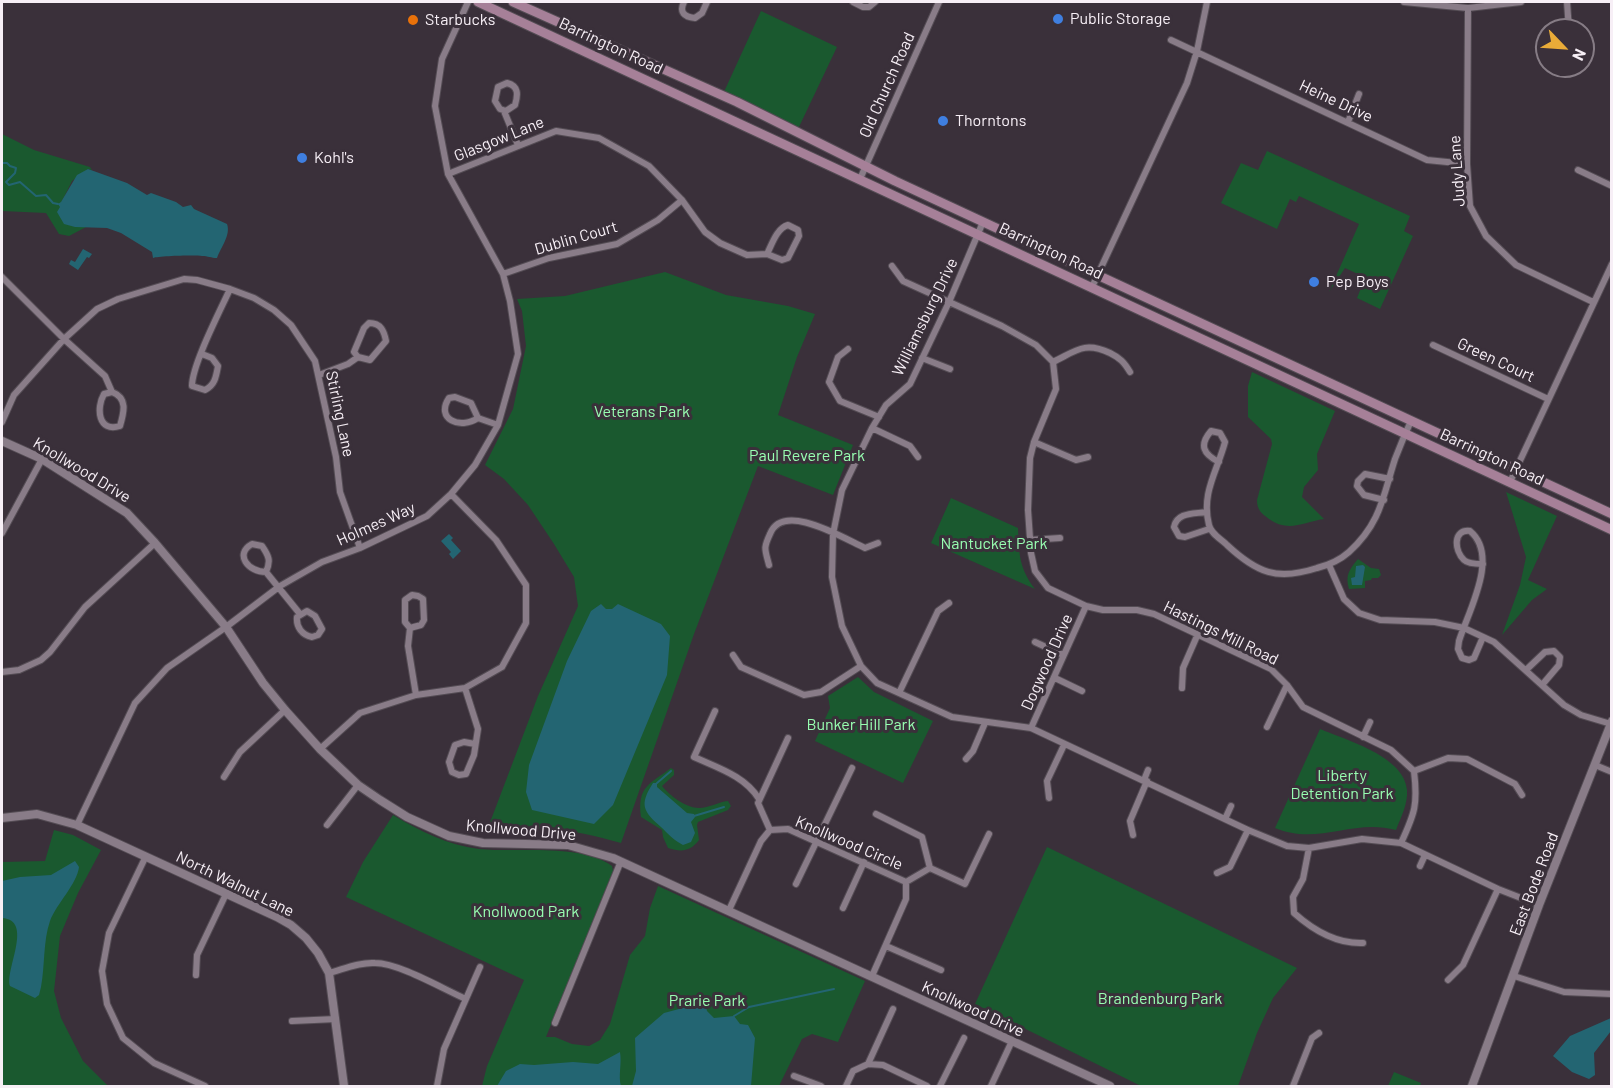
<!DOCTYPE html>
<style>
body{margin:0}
#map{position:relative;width:1613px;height:1088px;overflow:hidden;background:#3a303a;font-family:Barlow,sans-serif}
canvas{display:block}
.frame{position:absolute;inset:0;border:3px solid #f7eff6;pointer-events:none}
.north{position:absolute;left:1535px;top:18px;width:60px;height:60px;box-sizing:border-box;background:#3a303a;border:2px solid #867c85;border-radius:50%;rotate:115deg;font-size:16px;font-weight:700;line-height:24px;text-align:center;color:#f7eff6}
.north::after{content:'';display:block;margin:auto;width:21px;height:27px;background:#e9ab38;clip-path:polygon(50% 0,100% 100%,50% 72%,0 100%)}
</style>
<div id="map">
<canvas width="1613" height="1088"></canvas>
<div class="frame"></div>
<div class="north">N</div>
</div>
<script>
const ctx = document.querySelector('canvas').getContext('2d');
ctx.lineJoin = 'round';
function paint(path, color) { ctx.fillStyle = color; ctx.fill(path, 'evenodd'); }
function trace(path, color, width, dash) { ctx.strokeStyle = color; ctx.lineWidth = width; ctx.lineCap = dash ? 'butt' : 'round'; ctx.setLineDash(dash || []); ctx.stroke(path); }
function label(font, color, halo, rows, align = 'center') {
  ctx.font = font + ' Barlow,sans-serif'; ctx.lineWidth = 6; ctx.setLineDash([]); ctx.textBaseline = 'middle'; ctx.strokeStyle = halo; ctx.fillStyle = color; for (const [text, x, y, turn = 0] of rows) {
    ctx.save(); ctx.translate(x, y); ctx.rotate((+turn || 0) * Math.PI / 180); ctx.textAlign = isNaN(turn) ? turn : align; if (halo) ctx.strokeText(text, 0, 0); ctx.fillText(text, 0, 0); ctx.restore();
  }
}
paint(new Path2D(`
 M761 11 837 47 798 129 723 94Z
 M2 134 34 150 90 167 92 170 88 169 72 181 61 203 75 227 88 226 69 236 59 234 46 213 2 211Z
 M1267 151 1410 216 1404 231 1413 236 1380 309 1357 298 1363 283 1360 275 1345 268 1329 292 1359 224 1299 196 1296 202 1290 199 1277 229 1221 203 1241 163 1258 170Z
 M665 272 726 295 788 306 815 314 797 357 778 415 853 445 833 495 758 466 694 634 621 843C596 836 572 830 546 829 527 828 506 832 489 825L538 696 578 606 574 577 554 544 528 505 504 479 485 465 513 409 526 346 522 311 517 299 565 296Z
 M1252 372 1335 411 1317 454 1318 470 1304 487 1302 497 1324 519C1303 522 1289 533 1269 519 1261 513 1257 510 1257 500L1272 444 1271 439 1248 417V386Z
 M1506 492 1557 516 1528 580 1547 589 1532 600 1502 635 1520 585 1526 557Z
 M951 498 1018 528C1019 554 1019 568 1035 589L931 543Z
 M1358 559 1371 568 1379 569 1381 575 1378 578H1372L1371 580 1365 581V588L1349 589C1345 575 1349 570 1358 559Z
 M858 677 874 692 933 721 903 783 815 741 830 708 828 696Z
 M1320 729C1347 740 1405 757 1407 790 1408 804 1401 817 1396 830 1353 818 1318 846 1275 828Z
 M671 768 674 770V775L662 786C669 795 686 808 699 808 709 808 718 802 728 801L731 806 728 810 698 822 697 825 699 840C690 852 681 852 668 848L663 837 662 830 641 817C637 786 650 784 671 768Z
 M393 815C420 831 447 845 479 849 518 853 580 843 612 866L613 871 546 1037H555L572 1044 589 1046 600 1040 610 1024 630 955 645 936 650 908 658 886 865 981 838 1042 812 1034 802 1039 779 1086H482L487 1066 524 980 346 897 363 862Z
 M54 830 73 835 101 850 78 893 60 936 54 991 61 1018 83 1061 108 1086H2V862L45 861Z
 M1047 847 1297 968 1273 998 1257 1033 1238 1086H1141L975 1004Z
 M1394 1072 1421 1083 1420 1086H1388Z`), '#1a592f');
paint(new Path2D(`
 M88 169 127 183 147 195 151 193 176 202 183 207 191 205 194 209 227 224C231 235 221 247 217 258 211 258 208 256 202 256 195 255 159 256 153 258L152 252 121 233 107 228 75 227 64 224 57 212 60 207 58 204 61 202 77 175Z
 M83 249 92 254 89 258 87 257 78 270 69 264 71 260 75 262Z
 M449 534 453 538 451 540 461 551 453 559 449 554 451 552 441 541Z
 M1363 565 1365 567 1362 585H1352L1351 578 1355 577 1356 566Z
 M601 604 606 609H612L618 604 661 624 670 636 667 675 613 805 594 824 532 810 526 792 529 765 567 661 591 611Z
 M653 783H657V787L687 813 694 814 695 817 691 822 695 833 691 842 683 845C675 841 668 834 661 827 643 811 639 805 653 783Z
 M75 861 79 867C77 884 57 903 50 921 43 941 45 966 41 987L39 995 35 998 10 986C5 969 34 920 2 918V881L20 877 51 875Z
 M705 1002 707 1011 714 1018 734 1016 740 1024 748 1025 755 1038 751 1086H632L636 1071 635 1038 664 1013Z
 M1611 1018V1031L1594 1053 1595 1075 1589 1079 1572 1072 1553 1056 1570 1036Z
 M620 1052C622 1064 618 1076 621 1086H497L506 1071 520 1064 534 1065 573 1062 598 1064Z`), '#236572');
trace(new Path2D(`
 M2 163H7L10 166 16 168 15 173 6 182 9 185 20 182 36 196 46 195 53 203 58 204
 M657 783 671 771
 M694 816 724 807
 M734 1016 749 1007 834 989`), '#236572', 2);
const minor = new Path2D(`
 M684 2C679 12 684 17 695 18L702 13 707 2
 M853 2 863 7H869L875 2
 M1404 2 1468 8 1521 2
 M1567 2 1569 30
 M1468 8 1467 164 1470 206 1486 236 1516 265 1593 302
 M1171 40 1427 160 1467 164
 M507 83C519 86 518 95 515 105L506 111 500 109 495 101 498 87Z
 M504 111 518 145
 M1348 122 1359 94
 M1578 170 1612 186
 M448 174 556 131 599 138 649 166 682 200 705 232 720 243 747 255 767 254
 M860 179 939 2
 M983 222 949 302 910 384 886 405 872 428 842 490 833 534 832 577 842 626 861 666 877 683 952 717 1031 728 1248 830 1287 846 1309 848 1362 839 1401 843 1498 889 1539 905
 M788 225 798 230 799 236 788 258 782 260 767 254C772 244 777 228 788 225Z
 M892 266 903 281 1002 326 1036 345 1053 362 1056 389 1034 442 1030 458 1028 510 1031 553 1035 571 1048 588 1086 606 1103 610H1137L1154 614 1271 669 1287 685 1303 707 1391 750 1414 771C1418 804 1415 813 1401 843
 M503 274 549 258 617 244 658 220 682 200
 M2 277 64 339 105 376 112 392C128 398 124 412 120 426 98 433 96 408 104 394L112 392
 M1092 287 1187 83 1197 51 1207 2
 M369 323C381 323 384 331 386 341L370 360 358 357 354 352 364 328Z
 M1433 345 1548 399
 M848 349 838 357 829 382 840 401 879 417
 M202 354 212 358 218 366C216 377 215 385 205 390L192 386C192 365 220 311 230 289
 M922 358 950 369
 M1053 362C1076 351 1084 341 1110 353 1120 358 1124 362 1130 372
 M319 375 348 364 358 357
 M455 397 471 403 478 418C460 430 435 419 449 398Z
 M478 418 498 425
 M2 422 14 395 64 339 97 309 118 299 184 279 197 280 230 289 254 298 274 310 291 325 315 361 336 457 340 492 360 548
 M872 428 910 446 918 457
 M1034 442 1076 460 1088 457
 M1219 462C1203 454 1199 445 1211 431L1220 433 1225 442C1217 472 1201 493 1209 525 1211 534 1221 539 1227 545 1257 573 1277 581 1317 568 1329 565 1340 560 1349 552 1381 523 1383 496 1395 459 1400 446 1405 434 1411 421
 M1510 482 1612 264
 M1384 500 1364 495 1357 486 1358 481 1365 474 1390 479
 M1206 512C1194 514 1177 512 1174 527L1179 536 1185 537 1209 529
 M2 533 42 459
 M1030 540 1060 538
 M1483 564C1477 564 1468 564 1464 560 1454 550 1453 529 1470 531 1500 556 1468 612 1459 641L1458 649 1462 658 1469 660 1474 658 1483 637
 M769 565C765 549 763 549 770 534 783 501 843 538 865 548L878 543
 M1329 565 1344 599 1359 613 1380 620 1435 622 1464 628 1494 642 1564 705 1581 715 1611 724
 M266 572C271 561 269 556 262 546L252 544C234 554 248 572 266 572L300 614
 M412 595 418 596 423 599 424 620 421 625 410 628 405 622V600Z
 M307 611 315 616 322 629 318 635 312 637C302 635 296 627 297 617Z
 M410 628 408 646 416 695
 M1035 642 1063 655
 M733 655 741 667 804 695 821 692 861 666
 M1526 670 1545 652 1554 651 1560 657 1559 665 1542 685
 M2 672 19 670 41 660 50 652 85 607 155 543
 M1055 678 1082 691
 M465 688 478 729 474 755 466 774 459 775 452 772 449 762 455 745 464 742 475 744
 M1182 688 1183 668 1197 636
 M899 693 938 611 949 603
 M715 711 694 757C718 768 745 776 759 799
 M1267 727 1287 685
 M1031 728 1086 606
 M1363 737 1370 722
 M320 749 360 713 416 695 465 688 502 667 526 623V585L496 540 451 494
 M966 759 973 751 985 723
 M1595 765 1612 772
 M1414 771 1448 758 1467 759 1515 784 1522 795
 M224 777 240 752 285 710
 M1144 780 1148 770
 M1049 798 1047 781 1064 745
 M876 814 922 837 930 868
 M1225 819 1231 806
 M77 825 135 703 167 668 226 627 280 586 322 562 360 548 427 516 451 494 475 465 498 425 518 354 510 301 503 274 448 174 435 106 442 59 468 2
 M327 825 358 785
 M770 830 758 803 788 738
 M1133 835 1130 821 1147 781
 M1309 848 1303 879 1293 897 1294 913C1313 930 1337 944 1363 943
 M146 856 109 933 102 971 107 1004 123 1038 154 1063 205 1086
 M1420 866 1425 855
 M930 868 965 884 989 834
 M1217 873 1230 867 1248 830
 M906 882 930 868
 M796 884 852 768
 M843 908 864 862
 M729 910 761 841 770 830 788 829 906 882
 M886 946 941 970
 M329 973C344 969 359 962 375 963 399 963 443 989 466 999
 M196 975 197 955 226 894
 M872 976 906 899V882
 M1514 976 1564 992 1612 994
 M1448 980 1463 965 1498 889
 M292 1021 336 1019
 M555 1023 621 861
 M868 1064 893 1009
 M794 1076 821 1086
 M437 1086 444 1049 480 967
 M846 1086 853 1071 868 1064 883 1065 927 1086
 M940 1086 964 1038
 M991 1086 1012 1041
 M1293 1086 1312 1038 1319 1033`);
const tertiary = new Path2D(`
 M2 441 42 459 127 513 155 543 226 627 263 683 285 710 320 749 358 785 380 800 407 817 449 836 483 843 568 845 613 858 1110 1086
 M2 818 37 814 77 825 277 917 291 925 306 938 318 953 329 973 344 1086
 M1472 1086 1539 905 1612 721`);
const secondary = new Path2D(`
 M478 2 1612 530
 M513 2 737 102 895 181 1612 514`);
trace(minor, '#544c54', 8);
trace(tertiary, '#544c54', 10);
trace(secondary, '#544c54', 11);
trace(minor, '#897c88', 6);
trace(tertiary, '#897c88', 8);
trace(secondary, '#a68098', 9);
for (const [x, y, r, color] of [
 [1058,19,6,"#3f7fe0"],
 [413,20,6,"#e8710a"],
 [943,121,6,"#3f7fe0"],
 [302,158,6,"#3f7fe0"],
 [1314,282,6,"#3f7fe0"]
]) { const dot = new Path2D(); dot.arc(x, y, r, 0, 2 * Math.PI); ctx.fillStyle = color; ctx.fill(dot); trace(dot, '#3a303a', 2); }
label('16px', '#f7eff6', '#3a303a', [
 ["Public Storage",1070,19],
 ["Starbucks",425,20],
 ["Thorntons",955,121],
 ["Kohl's",314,158],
 ["Pep Boys",1326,282]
], 'left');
label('16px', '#f7eff6', '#3a303a', [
 ["Barrington Road",611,46,25],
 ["Old Church Road",887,85,-66],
 ["Heine Drive",1336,101,25],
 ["Glasgow Lane",499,139,-22],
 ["Judy Lane",1457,171,-94],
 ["Dublin Court",576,238,-16],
 ["Barrington Road",1051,251,25],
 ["Williamsburg Drive",925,317,-64],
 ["Green Court",1496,360,25],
 ["Stirling Lane",340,414,78],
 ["Barrington Road",1492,457,25],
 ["Knollwood Drive",82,470,31],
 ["Holmes Way",376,524,-24],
 ["Hastings Mill Road",1221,633,26],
 ["Dogwood Drive",1047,662,-66],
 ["Knollwood Drive",521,830,5],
 ["Knollwood Circle",849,843,23],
 ["North Walnut Lane",235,884,26],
 ["East Bode Road",1534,884,-69],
 ["Knollwood Drive",973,1009,25]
]);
label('16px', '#98feb1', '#3a303a', [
 ["Veterans Park",642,412],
 ["Paul Revere Park",807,456],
 ["Nantucket Park",994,544],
 ["Bunker Hill Park",861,725],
 ["Liberty",1342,776],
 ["Detention Park",1342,794],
 ["Knollwood Park",526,912],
 ["Brandenburg Park",1160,999],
 ["Prarie Park",707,1001]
]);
</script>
